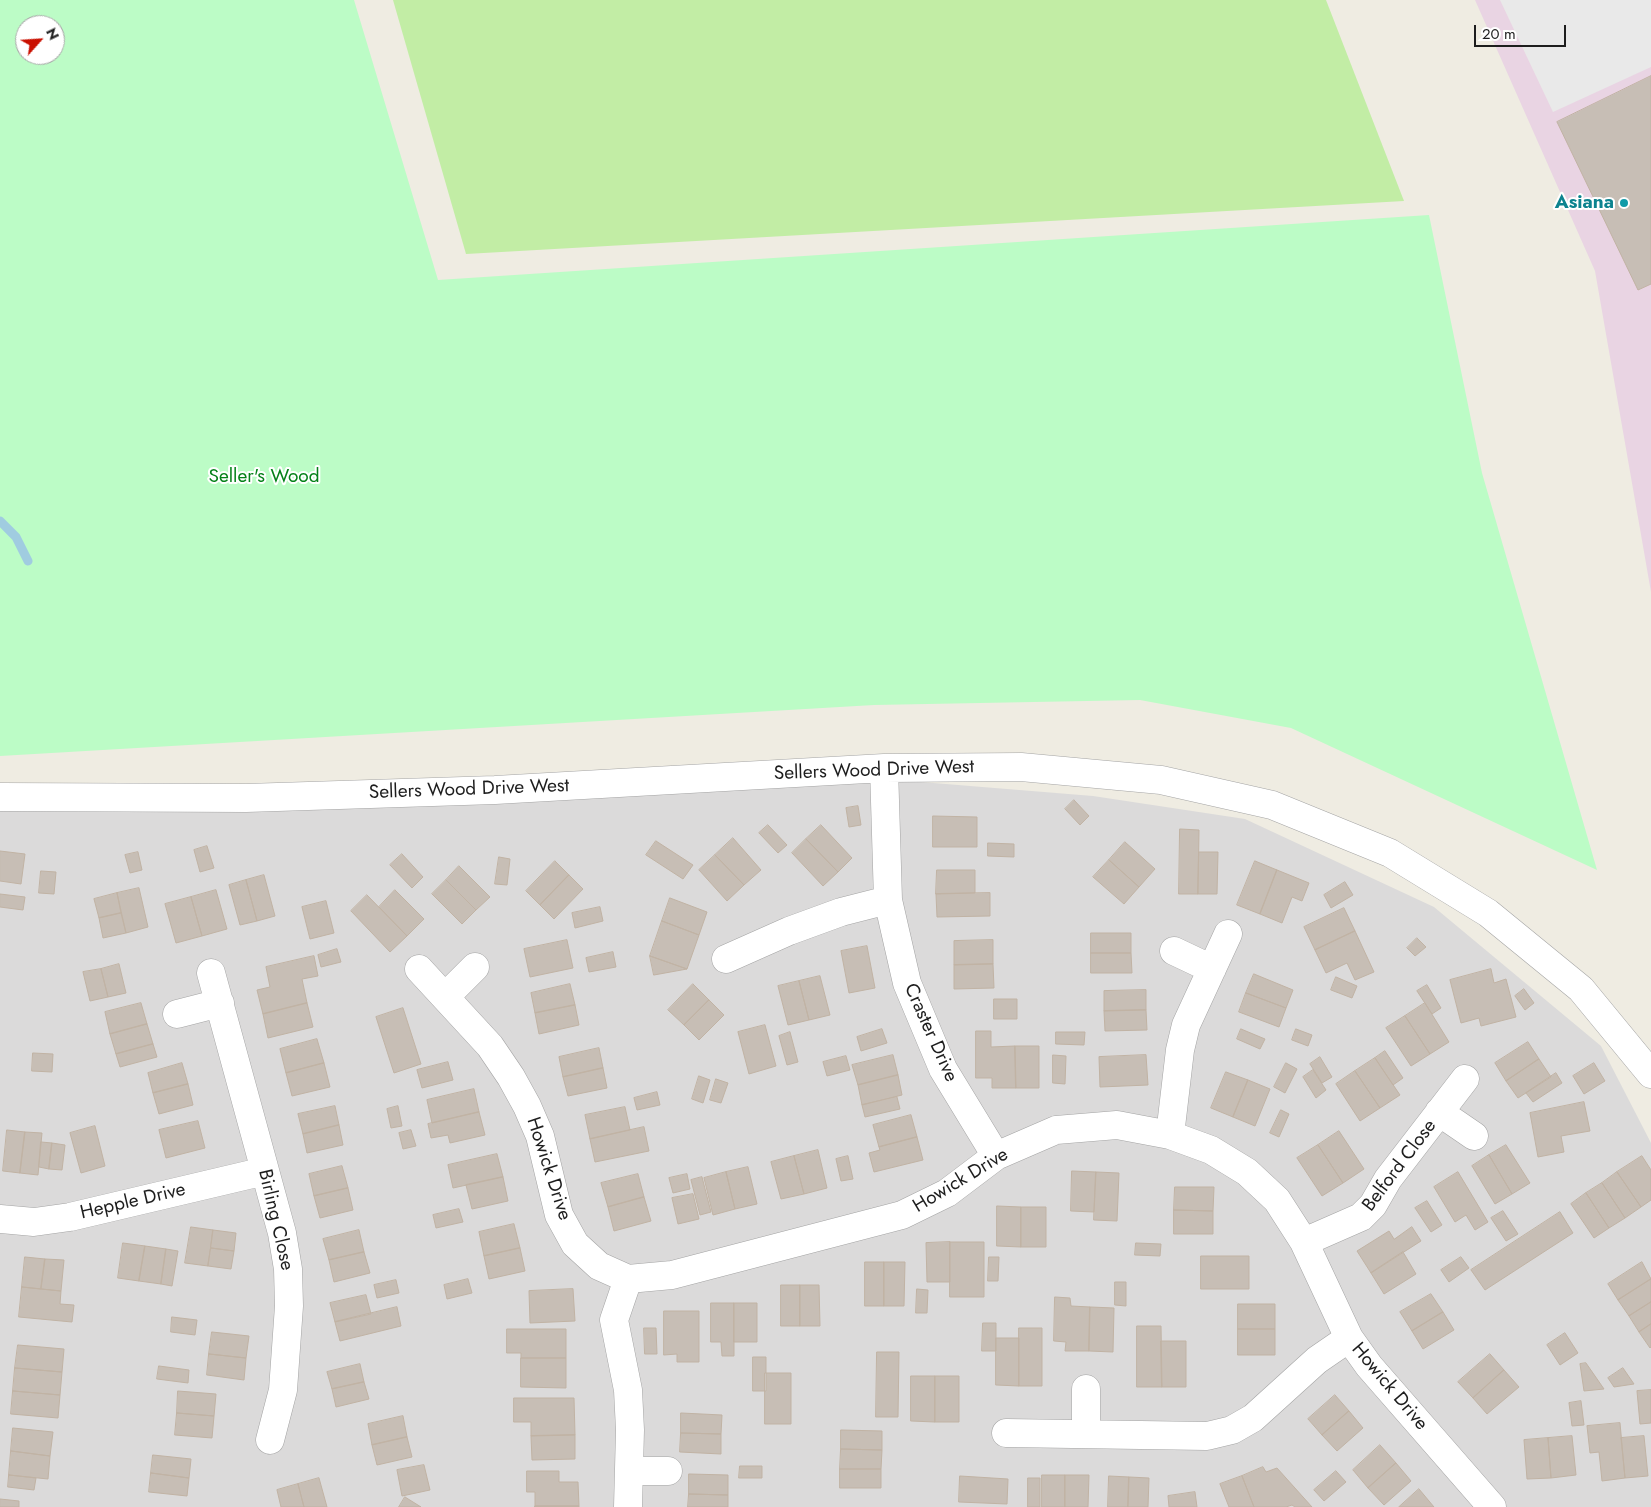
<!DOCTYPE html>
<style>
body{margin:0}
#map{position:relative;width:1651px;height:1507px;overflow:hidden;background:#efece2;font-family:Jost,sans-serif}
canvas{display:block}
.north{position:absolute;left:15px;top:15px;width:50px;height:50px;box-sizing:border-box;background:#fff;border:1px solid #a5a5a5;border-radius:50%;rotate:64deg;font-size:14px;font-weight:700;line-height:20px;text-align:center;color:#1d1d1d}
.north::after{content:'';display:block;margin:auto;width:18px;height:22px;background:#ca1000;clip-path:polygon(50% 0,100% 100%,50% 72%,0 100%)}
.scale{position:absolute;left:1474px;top:25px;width:92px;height:22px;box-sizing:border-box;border:2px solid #1d1d1d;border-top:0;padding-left:6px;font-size:15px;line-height:18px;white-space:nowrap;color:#1d1d1d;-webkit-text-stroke:4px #fff;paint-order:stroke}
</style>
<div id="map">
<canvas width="1651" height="1507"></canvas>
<div class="north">N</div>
<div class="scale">20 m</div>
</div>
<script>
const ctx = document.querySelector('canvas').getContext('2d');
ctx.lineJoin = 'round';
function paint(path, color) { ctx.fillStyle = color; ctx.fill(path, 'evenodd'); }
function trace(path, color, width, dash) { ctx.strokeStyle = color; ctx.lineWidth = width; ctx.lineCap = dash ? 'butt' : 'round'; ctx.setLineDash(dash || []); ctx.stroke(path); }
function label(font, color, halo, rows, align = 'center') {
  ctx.font = font + ' Jost,sans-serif'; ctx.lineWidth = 4; ctx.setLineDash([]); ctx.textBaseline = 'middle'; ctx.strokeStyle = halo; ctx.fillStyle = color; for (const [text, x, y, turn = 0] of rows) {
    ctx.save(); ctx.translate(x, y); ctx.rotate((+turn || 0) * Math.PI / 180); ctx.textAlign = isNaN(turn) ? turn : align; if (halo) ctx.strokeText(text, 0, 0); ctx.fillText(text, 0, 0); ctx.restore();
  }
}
paint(new Path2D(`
 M835 775 1093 796 1245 819 1434 907 1601 1046 1651 1143V1507H0V800Z`), '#dbdada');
paint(new Path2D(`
 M1475 0H1651V592L1595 271Z`), '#e9d4e3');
paint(new Path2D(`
 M393 0H1326L1404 201 466 254Z`), '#c2eda5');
paint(new Path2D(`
 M0 0H354L438 280 1429 215 1482 473 1597 870 1291 728 1140 700 874 705 0 756ZM25 25H55V55H25Z`), '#bcfcc6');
paint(new Path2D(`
 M1500 0H1651V67L1553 112Z`), '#e9e9e9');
trace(new Path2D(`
 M0 521 16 537 28 561`), '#a0cce0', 9);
const building = new Path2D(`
 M1651 76V284L1638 290 1557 122Z
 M1074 800 1089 816 1080 825 1065 809Z
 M858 806 861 825 849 827 846 808Z
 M933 816 977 817V847H933Z
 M768 825 787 845 778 853 759 833Z
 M821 825 852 858 838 872 806 839Z
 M1180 829 1199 830 1198 894H1179Z
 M733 838 761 870 744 885 715 855Z
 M806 839 838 872 823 886 792 853Z
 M656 841 693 865 683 879 646 855Z
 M1125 842 1155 869 1139 887 1109 860Z
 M988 843 1014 844V857L988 856Z
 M207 846 214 868 200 872 194 850Z
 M0 851 25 854 21 884 0 881Z
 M138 852 142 870 130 873 125 855Z
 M1199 852H1218L1217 894H1198Z
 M402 854 423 877 412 888 390 865Z
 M715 855 744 885 727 901 699 870Z
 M499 857 510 859 507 885 495 884Z
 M1109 860 1139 887 1124 904 1093 877Z
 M555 861 569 875 540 905 526 891Z
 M1255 861 1277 870 1260 914 1237 905Z
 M459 866 490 897 476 910 446 880Z
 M937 870H975V893L936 894Z
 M1277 870 1309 883 1302 901 1292 897 1282 923 1260 914Z
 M41 871 56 872 54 894 39 893Z
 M264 875 275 916 257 921 246 880Z
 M569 875 583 889 554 919 540 905Z
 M246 880 257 921 240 925 229 885Z
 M446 880 476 910 462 924 432 894Z
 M1345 882 1353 895 1331 908 1324 895Z
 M139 888 148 927 126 933 117 893Z
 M216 890 227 929 202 936 191 897Z
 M395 890 424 919 407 936 379 907Z
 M117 893 121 913 99 918 94 899Z
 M990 893V916L937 917 936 894Z
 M0 894 25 897 23 910 0 907Z
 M367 895 407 936 390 952 351 911Z
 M191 897 202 936 176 943 165 904Z
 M670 898 707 912 699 935 662 921Z
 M326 901 334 933 310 939 302 907Z
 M600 907 603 921 575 928 572 913Z
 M1344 908 1355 931 1315 950 1304 927Z
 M121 913 126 933 103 938 99 918Z
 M662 921 699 935 687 969 650 956Z
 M1355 931 1374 972 1355 980 1347 963 1326 973 1315 950Z
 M1091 933H1131V953H1091Z
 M1417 938 1426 947 1415 956 1407 948Z
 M567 940 573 968 530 977 524 949Z
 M993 940V964L954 965V941Z
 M867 946 875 988 849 993 841 951Z
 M337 949 341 962 321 967 318 955Z
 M613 952 616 967 589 972 586 958Z
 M1091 953H1131L1132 973H1091Z
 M314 956 318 976 302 979 307 1003 263 1014 257 990 270 987 266 967Z
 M650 956 687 969 654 975Z
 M119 964 126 993 108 997 101 969Z
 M993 964 994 988 954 989V965Z
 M101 969 108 997 90 1001 83 972Z
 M1491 969 1494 983 1506 979 1516 1017 1481 1026 1479 1018 1461 1023 1450 980Z
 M1254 974 1293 990 1286 1008 1246 993Z
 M820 976 830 1015 809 1020 799 981Z
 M1336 977 1357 986 1352 998 1331 990Z
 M799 981 809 1020 788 1025 778 986Z
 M570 984 575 1005 535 1013 531 993Z
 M693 984 709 1000 684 1025 668 1010Z
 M1427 985 1441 1008 1432 1014 1417 991Z
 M1524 989 1534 1003 1525 1010 1515 996Z
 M1146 990V1010L1104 1011V991Z
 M1246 993 1286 1008 1279 1027 1239 1012Z
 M994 999H1017V1019H994Z
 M709 1000 724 1015 699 1040 684 1025Z
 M141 1003 147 1024 110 1034 105 1012Z
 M307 1003 313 1027 268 1038 263 1014Z
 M1425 1003 1449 1042 1430 1054 1405 1016Z
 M575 1005 579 1025 539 1034 535 1013Z
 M403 1008 421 1064 394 1073 376 1017Z
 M1146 1010 1147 1030 1105 1031 1104 1011Z
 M1405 1016 1430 1054 1411 1066 1386 1028Z
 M147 1024 153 1044 116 1054 110 1034Z
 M765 1025 776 1066 749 1074 738 1032Z
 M882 1029 887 1043 861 1051 857 1037Z
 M1241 1029 1265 1039 1260 1049 1237 1039Z
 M1296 1029 1312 1035 1308 1046 1292 1040Z
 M976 1031H991V1047L1015 1046 1016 1088H992V1078H976Z
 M790 1032 798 1062 787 1065 779 1036Z
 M1056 1032H1085L1084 1045 1056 1044Z
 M317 1039 324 1063 286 1073 280 1049Z
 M1528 1042 1539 1059 1506 1081 1495 1063Z
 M153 1044 157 1057 120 1067 116 1054Z
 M1015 1046H1039V1088H1016Z
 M599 1048 603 1068 563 1077 559 1057Z
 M1385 1051 1403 1078 1393 1085 1375 1058Z
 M33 1053 53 1054 52 1072 32 1071Z
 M893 1055 898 1075 858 1085 852 1065Z
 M1053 1055 1066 1056 1065 1084 1053 1083Z
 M1146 1055 1148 1085 1100 1087 1099 1057Z
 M846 1056 850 1070 827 1076 823 1062Z
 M1320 1057 1332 1077 1322 1083 1310 1064Z
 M1375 1058 1400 1095 1380 1108 1355 1071Z
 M1539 1059 1551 1077 1518 1098 1506 1081Z
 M448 1062 453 1080 422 1088 417 1070Z
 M182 1063 188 1084 153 1093 148 1073Z
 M324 1063 330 1087 292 1096 286 1073Z
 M1286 1063 1297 1069 1285 1093 1274 1087Z
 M1594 1063 1605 1081 1584 1094 1573 1076Z
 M603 1068 607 1088 568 1096 563 1077Z
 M1313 1070 1326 1090 1316 1098 1303 1077Z
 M1355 1071 1380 1108 1360 1121 1336 1084Z
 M1226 1072 1248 1080 1233 1117 1211 1108Z
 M1556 1073 1562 1083 1533 1102 1526 1093Z
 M898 1075 902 1095 862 1105 858 1085Z
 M699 1076 710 1080 703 1103 692 1099Z
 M716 1079 728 1083 721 1103 710 1100Z
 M1248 1080 1270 1089 1255 1126 1233 1117Z
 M188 1084 193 1105 159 1114 153 1093Z
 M474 1089 479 1112 432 1123 427 1100Z
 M657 1092 660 1105 637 1110 634 1098Z
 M897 1097 900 1109 865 1117 862 1105Z
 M1584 1102 1590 1131 1561 1136 1564 1152 1538 1157 1530 1113Z
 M335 1106 339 1125 303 1134 298 1114Z
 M398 1106 402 1126 391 1128 387 1109Z
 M625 1107 630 1130 590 1139 585 1115Z
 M1281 1110 1289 1114 1279 1137 1270 1133Z
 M479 1112 485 1135 450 1143 448 1135 431 1138 428 1124Z
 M911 1115 917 1137 879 1147 873 1125Z
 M198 1121 205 1148 166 1158 159 1130Z
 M339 1125 343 1145 307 1153 303 1134Z
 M95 1126 105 1166 81 1173 70 1133Z
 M644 1127 649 1151 595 1162 590 1139Z
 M7 1130 25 1132 20 1173 3 1171Z
 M411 1130 416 1146 403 1149 399 1133Z
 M1339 1131 1364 1169 1343 1183 1318 1145Z
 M25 1132 42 1133 38 1175 20 1173Z
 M917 1137 923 1160 874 1172 869 1153 880 1150 879 1147Z
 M41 1142 52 1143 49 1169 39 1167Z
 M52 1143 65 1145 62 1170 49 1169Z
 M1318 1145 1343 1183 1322 1196 1297 1158Z
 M1506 1145 1530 1183 1512 1194 1489 1155Z
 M818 1150 827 1188 804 1194 794 1156Z
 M497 1154 503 1177 453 1188 448 1165Z
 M1489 1155 1512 1194 1495 1204 1472 1166Z
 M794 1156 804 1194 781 1199 771 1162Z
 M848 1156 853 1179 841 1181 836 1159Z
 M1642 1156 1651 1170V1200L1641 1207 1617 1172Z
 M342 1166 348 1188 314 1196 309 1174Z
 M748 1167 757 1204 735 1209 726 1172Z
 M1072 1171 1096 1172 1094 1212 1071 1211Z
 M726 1172 735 1209 713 1215 704 1178Z
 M1096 1172 1119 1173 1117 1221 1094 1220Z
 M1458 1172 1488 1222 1475 1230 1466 1215 1455 1222 1434 1187Z
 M1617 1172 1641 1207 1625 1218 1602 1183Z
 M638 1174 644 1197 608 1207 601 1183Z
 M687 1174 690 1189 673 1193 669 1178Z
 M503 1177 508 1201 472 1209 466 1185Z
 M702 1177 711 1212 700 1215 691 1180Z
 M1602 1183 1625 1218 1609 1228 1586 1193Z
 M1175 1187H1214L1213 1211 1174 1210Z
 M348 1188 353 1210 320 1218 314 1196Z
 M1586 1193 1609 1228 1594 1238 1571 1204Z
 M693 1194 699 1219 678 1224 672 1198Z
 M644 1197 651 1221 614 1231 608 1207Z
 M1427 1201 1442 1225 1431 1232 1415 1208Z
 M997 1206 1021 1207V1247L997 1246Z
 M1021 1207H1046V1247H1021Z
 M459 1209 463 1222 436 1228 433 1215Z
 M1174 1210 1213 1211V1234H1174Z
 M1503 1211 1518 1234 1506 1241 1491 1218Z
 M1560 1212 1573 1233 1485 1290 1471 1270Z
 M514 1224 520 1248 484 1256 479 1232Z
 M191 1227 213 1230 208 1266 185 1263Z
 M1412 1227 1421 1241 1371 1273 1357 1251 1389 1231 1394 1239Z
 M213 1230 236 1233 234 1251 211 1248Z
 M359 1230 364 1252 329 1260 323 1239Z
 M950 1242H984V1297H950Z
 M950 1242V1282H927L926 1243Z
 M123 1243 145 1246 139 1281 118 1278Z
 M1136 1243 1161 1244 1160 1256 1135 1255Z
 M145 1246 166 1249 161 1284 139 1281Z
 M211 1248 234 1251 231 1269 208 1266Z
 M520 1248 525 1271 489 1279 484 1256Z
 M166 1249 178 1251 172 1286 161 1284Z
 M364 1252 370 1273 334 1282 329 1260Z
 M1403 1252 1416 1274 1384 1294 1371 1273Z
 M1201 1256H1249V1289H1201Z
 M25 1257 45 1259 41 1289 22 1287Z
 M989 1257H999L998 1281H988Z
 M1461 1257 1469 1268 1449 1282 1441 1270Z
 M45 1259 64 1260 61 1291 41 1289Z
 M865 1262H884V1306H865Z
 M884 1262H905L904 1306H884Z
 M1642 1262 1651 1279 1618 1300 1608 1284Z
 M468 1279 472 1293 447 1299 444 1285Z
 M1651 1279V1302L1629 1316 1618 1300Z
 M396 1280 399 1293 377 1298 374 1285Z
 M1115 1282H1126V1306L1115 1305Z
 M781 1285H800V1326H781Z
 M800 1285H819L820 1326H800Z
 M22 1287 61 1291 60 1304 74 1305 72 1322 19 1317Z
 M573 1289 575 1321 530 1323 529 1291Z
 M917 1289 928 1290 927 1313H916Z
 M1431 1294 1443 1312 1412 1331 1400 1312Z
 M366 1295 371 1314 335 1322 330 1303Z
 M1055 1297 1070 1298 1071 1306 1090 1307 1089 1351H1065L1066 1342 1054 1341Z
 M1651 1302V1324L1639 1332 1629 1316Z
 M711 1303H734V1356H722L721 1342H711Z
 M734 1303H757V1342H734Z
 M1238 1304H1275V1329H1238Z
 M397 1307 401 1326 340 1341 335 1322Z
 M1090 1307 1114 1308 1113 1352 1089 1351Z
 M664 1311H699V1362H677V1354L664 1355Z
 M1443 1312 1454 1330 1423 1349 1412 1331Z
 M172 1317 197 1320 195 1335 171 1332Z
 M983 1323H996V1351H982Z
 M1651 1324V1347L1650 1348 1639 1332Z
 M1137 1326H1161L1162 1387H1137Z
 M644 1328H656L657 1354H645Z
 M1019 1328H1042V1386H1019Z
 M507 1329H566V1358H521V1353H507Z
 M1238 1329H1275V1355H1238Z
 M212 1332 249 1336 246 1358 209 1354Z
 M1565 1333 1578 1353 1560 1365 1547 1345Z
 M996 1338H1019V1386L996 1385Z
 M1161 1341H1186V1387H1162Z
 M18 1345 64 1349 62 1372 15 1368Z
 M877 1352H899L898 1417H876Z
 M209 1354 246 1358 244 1380 207 1375Z
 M1490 1354 1504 1370 1473 1398 1458 1382Z
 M753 1357H766V1391H753Z
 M521 1358H566V1388L521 1387Z
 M1586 1363 1604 1389 1584 1391 1580 1364Z
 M360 1364 364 1382 332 1389 327 1372Z
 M159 1366 189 1370 188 1383 157 1379Z
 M15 1368 62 1372 60 1395 13 1391Z
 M1623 1368 1634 1384 1614 1387 1608 1378Z
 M1504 1370 1519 1387 1487 1414 1473 1398Z
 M765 1373H791V1424H765Z
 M911 1376H935V1422L911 1421Z
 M935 1376H959V1422H935Z
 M364 1382 369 1399 336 1407 332 1389Z
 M1651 1390V1423L1640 1424 1637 1391Z
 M13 1391 60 1395 58 1418 11 1414Z
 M178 1391 216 1394 214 1416 177 1413Z
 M1335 1395 1349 1411 1322 1435 1308 1419Z
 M514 1398H574L575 1435 531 1436V1422H514Z
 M1581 1401 1584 1425 1572 1426 1569 1403Z
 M1349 1411 1363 1428 1337 1451 1322 1435Z
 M177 1413 214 1416 212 1438 175 1435Z
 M681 1413 722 1415 721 1434 681 1433Z
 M403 1416 407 1437 372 1445 368 1424Z
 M1620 1423 1625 1478 1602 1481 1599 1452 1590 1453 1587 1426Z
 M13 1428 53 1432 50 1456 11 1451Z
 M841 1430 882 1431V1450L841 1449Z
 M681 1433 721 1434V1454L680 1452Z
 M575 1435V1459L532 1460 531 1436Z
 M1572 1436 1576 1475 1551 1478 1548 1438Z
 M1644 1436 1648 1476 1625 1478 1621 1438Z
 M407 1437 412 1457 377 1465 372 1445Z
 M1548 1438 1551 1478 1527 1479 1524 1440Z
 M1380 1445 1396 1463 1368 1488 1353 1470Z
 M841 1449 882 1450 881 1469H840Z
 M11 1451 50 1456 48 1479 9 1475Z
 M153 1455 191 1459 189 1478 151 1473Z
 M1396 1463 1411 1481 1384 1505 1368 1488Z
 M424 1465 430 1490 402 1496 397 1470Z
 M740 1466H762V1478H739Z
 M1263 1467 1266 1472 1277 1468 1312 1507H1295L1292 1505 1286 1507H1254L1242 1476Z
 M840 1469H881V1488H840Z
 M527 1471H559V1482H578L579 1506H535V1492H527Z
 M1336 1471 1346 1482 1324 1501 1314 1490Z
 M151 1473 189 1478 187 1496 149 1492Z
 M689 1474 728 1475V1495L689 1494Z
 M9 1475 36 1478 34 1490 8 1487Z
 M1042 1475H1065V1507H1042Z
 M1065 1475H1089L1088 1507H1065Z
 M960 1476 1008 1479 1007 1504 959 1502Z
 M1109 1476 1129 1477 1128 1507H1108Z
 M1242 1476 1254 1507H1229L1220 1484Z
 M1129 1477 1149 1478 1148 1507H1128Z
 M319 1478 327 1507H304L298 1484Z
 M1028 1478H1040V1507H1028Z
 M298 1484 304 1507H281L277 1490Z
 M1419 1489 1434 1507H1399Z
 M1195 1492 1197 1507H1169L1168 1496Z
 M689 1494 728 1495V1507H688Z
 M405 1497 421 1507H399Z
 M0 1499 19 1501V1507H0Z
 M535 1506H579V1507H535Z`);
paint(building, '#c7beb5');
trace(building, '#c1b3a4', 1);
const minor = new Path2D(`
 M884 768 888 900 907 983 943 1069 996 1156
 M0 797 246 798 495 790 884 768 1021 767 1161 780 1272 805 1390 853 1488 913 1581 989 1651 1074
 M1174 951 1212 969
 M726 959 789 931 841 912 888 900
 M419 969 490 1046 511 1077 527 1106 540 1136 559 1215 575 1244 599 1266 628 1279 672 1275 902 1215 947 1193 996 1156 1056 1130 1117 1125 1170 1135 1211 1150 1247 1172 1277 1200 1304 1242 1349 1338 1369 1366 1492 1507
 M211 973 282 1233 288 1269 289 1306 283 1390 270 1440
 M445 997 475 967
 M177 1014 220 1003
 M1439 1112 1474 1136
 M1170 1135 1180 1050 1186 1025 1228 934
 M0 1219 34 1222 70 1217 265 1171
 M1304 1242 1361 1217 1373 1205 1388 1179 1465 1079
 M1006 1433 1207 1436 1232 1430 1253 1418 1317 1360 1349 1338
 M1086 1434V1389
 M629 1471H668
 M628 1507 630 1430 628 1390 614 1320 628 1279`);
trace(minor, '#a4a4a4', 29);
trace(minor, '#fff', 28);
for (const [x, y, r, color] of [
 [1624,203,5,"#0f9aa8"]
]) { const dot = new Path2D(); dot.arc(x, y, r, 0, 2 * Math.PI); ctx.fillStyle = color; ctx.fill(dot); trace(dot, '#fff', 2); }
label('bold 19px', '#0d838f', '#fff', [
 ["Asiana",1614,203]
], 'right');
label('19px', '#058119', '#fff', [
 ["Seller's Wood",264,477]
]);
label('19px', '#1d1d1d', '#fff', [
 ["Sellers Wood Drive West",874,771,-2],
 ["Sellers Wood Drive West",469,790,-2],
 ["Craster Drive",930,1033,66],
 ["Belford Close",1400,1166,-53],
 ["Howick Drive",548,1169,72],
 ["Howick Drive",961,1181,-31],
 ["Hepple Drive",133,1202,-13],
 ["Birling Close",275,1220,77],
 ["Howick Drive",1389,1387,50]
]);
</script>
